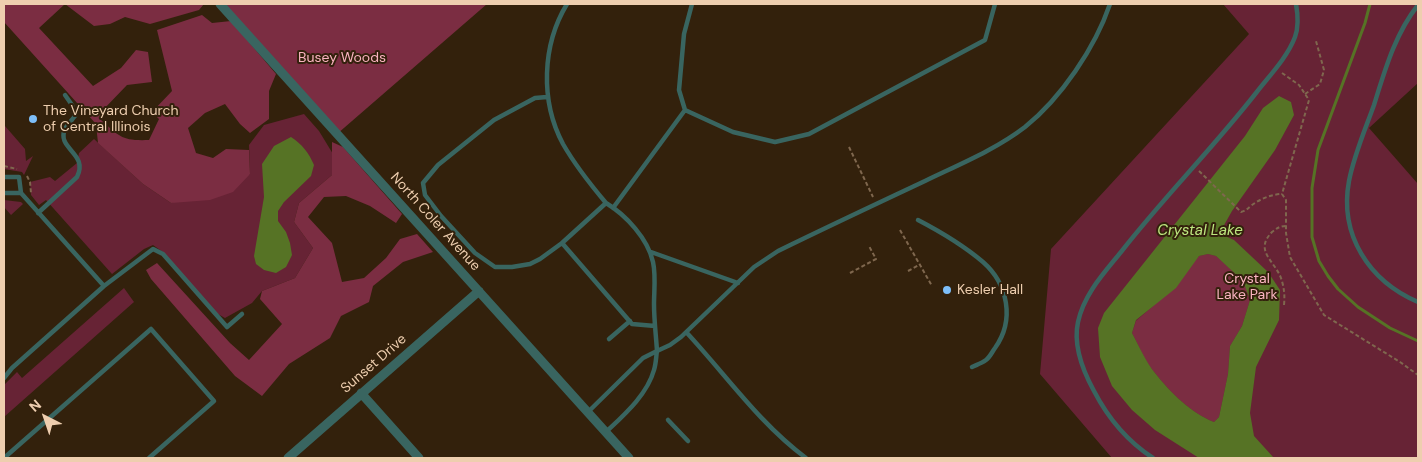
<!DOCTYPE html>
<style>
body{margin:0}
#map{position:relative;width:1422px;height:462px;overflow:hidden;background:#33210c;font-family:"DM Sans",sans-serif}
canvas{display:block}
.frame{position:absolute;inset:0;border:5px solid #eeceaf;pointer-events:none}
.north{position:absolute;left:20px;top:392px;width:50px;height:50px;-webkit-text-stroke:4px #33210c;paint-order:stroke;rotate:319deg;font-size:14px;font-weight:700;line-height:20px;text-align:center;color:#eeceaf}
.north::after{content:'';display:block;margin:auto;width:18px;height:22px;background:#eeceaf;clip-path:polygon(50% 0,100% 100%,50% 72%,0 100%)}
</style>
<div id="map">
<canvas width="1422" height="462"></canvas>
<div class="frame"></div>
<div class="north">N</div>
</div>
<script>
const ctx = document.querySelector('canvas').getContext('2d');
ctx.lineJoin = 'round';
function paint(path, color) { ctx.fillStyle = color; ctx.fill(path, 'evenodd'); }
function trace(path, color, width, dash) { ctx.strokeStyle = color; ctx.lineWidth = width; ctx.lineCap = dash ? 'butt' : 'round'; ctx.setLineDash(dash || []); ctx.stroke(path); }
function label(font, color, halo, rows, align = 'center') {
  ctx.font = font + ' "DM Sans",sans-serif'; ctx.lineWidth = 4; ctx.setLineDash([]); ctx.textBaseline = 'middle'; ctx.strokeStyle = halo; ctx.fillStyle = color; for (const [text, x, y, turn = 0] of rows) {
    ctx.save(); ctx.translate(x, y); ctx.rotate((+turn || 0) * Math.PI / 180); ctx.textAlign = isNaN(turn) ? turn : align; if (halo) ctx.strokeText(text, 0, 0); ctx.fillText(text, 0, 0); ctx.restore();
  }
}
paint(new Path2D(`
 M1223 4H1418V83L1369 128 1418 184V458H1112L1040 374 1051 249 1249 34Z
 M304 114 319 131 333 154 332 175 299 203 294 222 313 248 295 278 262 291 252 303 225 318 216 313 163 252 153 245 144 249 112 274 46 200 39 205 31 195 30 182 50 177 55 181 77 163 79 153 94 139 143 184 171 203 250 174 249 145 264 125Z
 M5 126 25 149 26 161 33 156 24 175 22 172 4 169Z
 M4 200 21 202 23 204 11 215 4 207Z
 M124 288 134 302 4 417V385L17 372 22 378Z`), '#672335');
paint(new Path2D(`
 M4 4H204L199 10 150 24 125 17 110 24 94 26 65 4 39 28 93 86 121 68 136 50 148 52 152 82 127 85 102 111 101 120C120 137 122 141 149 140L159 119 152 112 172 91 157 30 202 15 212 23 231 21 276 74 269 91V119L250 133 240 124 225 104 205 113 188 128 196 153 213 158 226 149 249 150 250 174 233 192 210 200 171 203 143 184 98 143 96 124 4 22Z
 M220 4H487L337 134Z
 M332 142 343 147 402 214 396 223 370 206 346 196 324 197 308 217 332 243 342 282 364 278 386 258 400 239 417 234 433 252 403 262 373 286 369 302 341 316 330 338 289 364 262 396 235 376 151 279 146 270 157 263 230 343 249 360 282 324 260 299 262 291 295 278 313 248 294 222 299 203 332 175Z
 M1208 254 1216 256 1244 281 1250 300 1242 326 1230 346 1228 374 1219 417 1214 422C1191 413 1170 392 1155 373 1145 362 1139 346 1132 333L1136 321 1152 307 1199 256Z`), '#7b2d42');
paint(new Path2D(`
 M1279 96 1291 102 1294 115 1275 150 1232 211 1223 227V235L1234 240 1268 272 1280 290 1279 320 1256 367 1250 413 1254 436 1274 458H1199L1155 430 1132 410 1112 386 1100 357 1098 328 1104 313 1245 136 1263 108ZM1208 254 1216 256 1243 281 1250 300 1242 326 1230 346 1228 374 1219 417 1214 422C1191 413 1170 392 1155 373 1146 362 1139 346 1132 333L1136 320 1176 288 1199 256Z
 M291 137C302 144 309 153 314 165L311 176 284 202 278 211V221L286 232 290 243 292 255 286 267 276 273 264 270 256 264 254 256 264 197 262 164 274 146Z`), '#567325');
trace(new Path2D(`
 M1370 4 1365 23 1318 150 1312 188V237L1319 261 1328 276 1338 289 1358 307 1390 328 1418 341`), '#567325', 3);
trace(new Path2D(`
 M1282 73 1299 85 1309 100 1282 194 1286 200V233L1290 257 1324 315 1400 362 1418 375
 M1305 94 1320 84 1324 70 1316 41
 M849 147 873 197
 M4 166 17 169
 M1199 171 1241 212C1246 211 1248 208 1252 205 1260 199 1272 194 1282 194
 M27 176 30 182 31 193
 M900 230 932 286
 M908 271 919 265
 M850 273 876 259 869 246
 M1284 305C1285 295 1284 287 1281 278 1274 260 1254 251 1272 232 1277 228 1280 226 1286 226`), '#7f674e', 2, [4, 2.5]);
trace(new Path2D(`
 M567 4C542 45 540 101 563 144 575 165 590 184 606 203 626 215 648 239 653 262 656 275 654 291 654 304 654 320 656 335 657 351L670 345 681 337 754 267 778 251C827 227 876 204 925 181 958 165 995 150 1025 127 1061 98 1095 48 1110 4
 M692 4 684 34 679 90 685 110 733 132 775 142 809 134 985 40 995 4
 M1418 5C1395 34 1385 70 1374 105 1365 130 1354 155 1349 181 1339 235 1369 281 1418 302
 M547 97 535 98 494 120 438 165 423 183 425 195 441 216 475 253 495 267H512L530 264 540 259 562 243
 M4 177H19L21 193 104 286 12 368 4 378
 M4 193H21
 M606 203 562 243 632 324 655 326
 M613 208 685 110
 M38 213 77 177C89 153 56 149 65 129 67 125 72 120 75 116L72 105 65 95
 M918 220C941 232 963 245 983 262 1008 284 1015 320 995 348 992 352 990 357 986 360 982 363 976 365 972 367
 M651 252 738 283
 M104 286 153 249 163 254 227 327 242 314
 M687 333C726 375 760 424 806 458
 M609 339 630 321
 M588 412 643 358 657 351
 M668 420 688 441
 M606 432C624 415 647 395 654 370 656 364 656 357 657 351
 M4 458 151 329 214 401 149 458
 M1153 458C1127 441 1108 418 1094 391 1083 371 1073 345 1078 322 1084 294 1104 273 1121 252 1164 197 1213 148 1256 93 1269 76 1287 58 1295 37 1299 26 1298 15 1296 4`), '#396560', 4.5);
trace(new Path2D(`
 M220 4 629 458
 M361 393 419 458
 M288 458 479 291`), '#396560', 9);
for (const [x, y, r, color] of [
 [33,119,5,"#7dbef9"],
 [947,290,5,"#7dbef9"]
]) { const dot = new Path2D(); dot.arc(x, y, r, 0, 2 * Math.PI); ctx.fillStyle = color; ctx.fill(dot); trace(dot, '#33210c', 2); }
label('14px', '#fab3c0', '#33210c', [
 ["Busey Woods",342,58],
 ["Crystal",1247,279],
 ["Lake Park",1247,295]
]);
label('14px', '#eeceaf', '#33210c', [
 ["The Vineyard Church",43,111],
 ["of Central Illinois",43,127],
 ["Kesler Hall",957,290]
], 'left');
label('14px', '#eeceaf', '#33210c', [
 ["North Coler Avenue",435,222,48],
 ["Sunset Drive",374,364,-41]
]);
label('italic 15px', '#bde77f', '#33210c', [
 ["Crystal Lake",1200,231]
]);
</script>
